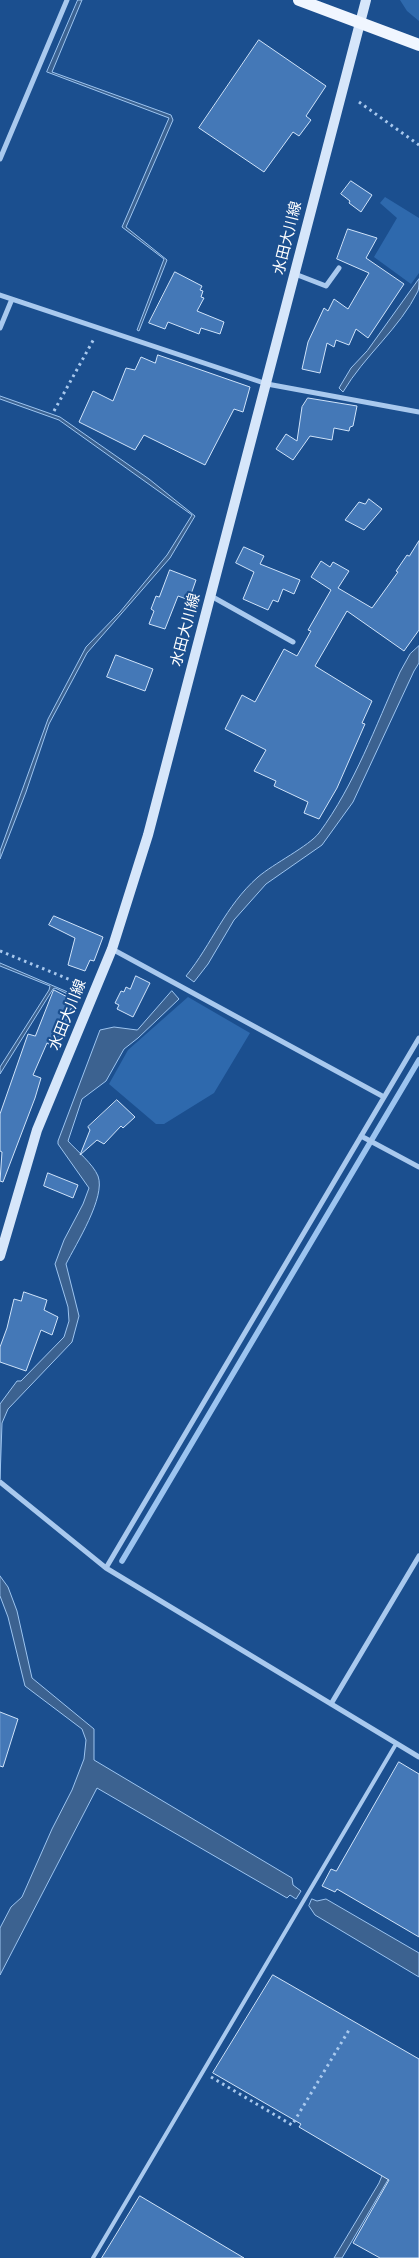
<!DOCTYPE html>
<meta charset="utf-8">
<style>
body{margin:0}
canvas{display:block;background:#1b4f8f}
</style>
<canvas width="419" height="2258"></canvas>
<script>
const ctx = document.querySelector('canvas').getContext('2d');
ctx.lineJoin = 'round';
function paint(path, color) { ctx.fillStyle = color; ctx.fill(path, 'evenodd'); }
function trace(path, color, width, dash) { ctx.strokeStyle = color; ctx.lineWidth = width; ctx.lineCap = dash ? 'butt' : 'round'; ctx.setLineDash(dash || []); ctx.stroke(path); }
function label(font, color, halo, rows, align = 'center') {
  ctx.font = font + ' "Fira Sans Condensed","Noto Sans JP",sans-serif'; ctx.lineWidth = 4.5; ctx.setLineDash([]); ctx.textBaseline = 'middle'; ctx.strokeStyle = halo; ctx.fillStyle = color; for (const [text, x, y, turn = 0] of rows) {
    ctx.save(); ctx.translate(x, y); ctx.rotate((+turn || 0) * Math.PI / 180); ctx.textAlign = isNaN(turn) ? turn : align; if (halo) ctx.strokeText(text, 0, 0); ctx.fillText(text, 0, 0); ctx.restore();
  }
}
paint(new Path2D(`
 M400 0H419V21L407 11Z
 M385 197 419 218V273L411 284 374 257 397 218 380 203Z
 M188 997 250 1033 214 1093 164 1124H156L109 1084 128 1050Z`), '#2e69ad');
const water = new Path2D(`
 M78 0H82L52 72 171 115 173 120 126 227 167 260 139 331 137 330 164 259 122 227 169 118 47 72Z
 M419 279C419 283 419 287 418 291 400 328 364 356 343 392L339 388 351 368 367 351Z
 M0 396 60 417 149 479 195 516 170 558 87 653 49 724 26 792 0 859V851L48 719 86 647 120 612 167 555 192 515 59 420 0 399Z
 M419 646V663L414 671 353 802 322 845 266 884 234 920 208 964 194 982 186 976C212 944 225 906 258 877 273 864 309 846 319 833 355 784 375 727 400 672L410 654Z
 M0 963 77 996 76 998 55 988 53 989 0 1074V1067L49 990 50 986 0 966Z
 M172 991 179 999 138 1038 124 1049 106 1081 82 1099 68 1141C77 1151 93 1164 98 1176 106 1197 76 1244 66 1264L79 1316 72 1342 8 1409 2 1423 0 1479V1404L17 1381H21L64 1337 69 1321 68 1307 55 1264 64 1240 83 1204 89 1188 58 1144V1141L100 1030 114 1027 137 1030Z
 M0 1576 8 1587 17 1611 32 1678 94 1729V1760L292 1878 293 1885 301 1891 296 1899 290 1895 287 1898 97 1788 0 1975V1928L11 1907 22 1897 52 1829 72 1790 84 1759 86 1740 82 1729 25 1686 8 1617 0 1596Z
 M312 1899 317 1901 326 1899 419 1953V1977L315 1915 309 1906Z
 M419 2127 342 2258H334L379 2183 384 2171Z`);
paint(water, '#3c6290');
trace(water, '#9cc4f0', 1);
trace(new Path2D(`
 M122 1561 419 1060`), '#9cc4f0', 5.5);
const building = new Path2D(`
 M259 40 326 86 306 116 311 120 299 136 293 132 264 172 199 128Z
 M351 181 372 195 361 212 349 203 350 201 341 194Z
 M348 229 377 238 366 258 404 284 368 338 356 329 349 345 336 340 334 347 327 343 320 373 302 369 308 342 324 308 328 311 334 299 348 309 369 273 337 259Z
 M175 272 202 286 200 290 203 291 201 297 204 298 197 311 224 322 220 334 201 328 199 334 168 322 165 329 149 323Z
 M158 355 250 387 243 412 234 409 205 465 144 435 135 450 79 422 93 391 113 401 126 368 135 370 141 357 155 363Z
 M308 398 357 406 353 426 350 427 349 431 334 428 332 440 310 436 293 460 276 449 286 434 297 441 302 407Z
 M369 499 382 509 364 530 345 520 359 502 365 504Z
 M419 541V630L404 651 347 611 315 666 372 701 362 723 365 724 337 788 319 819 304 813 308 802 274 786 276 781 254 771 266 750 225 729 242 695 255 702 284 649 297 656 311 631 308 630 331 590 311 577 321 561 330 567 333 562 349 571 338 588 372 608 398 572 396 571 407 555 409 556Z
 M244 547 264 556 260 564 300 580 294 594 283 589 278 602 273 600 268 610 243 599 254 572 236 563Z
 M170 570 196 580 189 600 178 596 165 629 149 624 154 611 151 609 156 596 159 597Z
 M116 655 153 669 145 691 107 677Z
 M54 916 103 937 94 961 90 960 85 971 68 965 75 938 49 925Z
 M136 976 150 983 133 1017 117 1009 119 1005 115 1003 121 991 124 992 126 987 130 989Z
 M54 990 75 1001 66 1019 68 1020 60 1042 54 1040 52 1046 47 1043 33 1075 41 1078 35 1098 3 1182 0 1181 2 1152 0 1151V1114L28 1034 35 1036Z
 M117 1100 135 1117 123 1128 121 1126 104 1144 97 1140 80 1155 90 1130 88 1127Z
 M48 1173 78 1185 73 1198 44 1186Z
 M24 1292 47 1300 44 1310 58 1317 52 1335 41 1330 26 1371 0 1362V1347L7 1328 14 1299 21 1301Z
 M0 1712 18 1719 3 1767 0 1766Z
 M399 1762 419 1774V1937L337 1889 335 1892 322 1886 331 1869 336 1871Z
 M273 1975 419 2059V2258H380L353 2243 389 2180 299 2127 301 2124 213 2073Z
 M140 2196 244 2258H102Z`);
paint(building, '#4478b7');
trace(building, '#cfe3fa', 1);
trace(new Path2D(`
 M359 102 419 145
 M54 411 95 337
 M0 951 83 985
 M211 2077 292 2125 349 2030`), '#a9c9ee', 3, [2.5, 4]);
trace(new Path2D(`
 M93 2258 396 1744`), '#a9c9ee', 4);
trace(new Path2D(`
 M0 159 67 0
 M295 274 326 286 339 268
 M0 295 267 384 419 412
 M0 328 12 299
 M211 596 293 642
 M112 949 384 1097
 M361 1136 419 1167
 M0 1482 106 1568 419 1757
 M106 1568 419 1038
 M331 1704 419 1556`), '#a9c9ee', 5);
trace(new Path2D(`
 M0 1256 37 1130 112 949 148 835 366 0`), '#d6e6fa', 10);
trace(new Path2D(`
 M299 0 419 45`), '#f0f6ff', 12);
label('15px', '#fff', '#1b4f8f', [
 ["水田大川線",288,238,-76],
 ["水田大川線",186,630,-75],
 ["水田大川線",68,1015,-68]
]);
</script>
